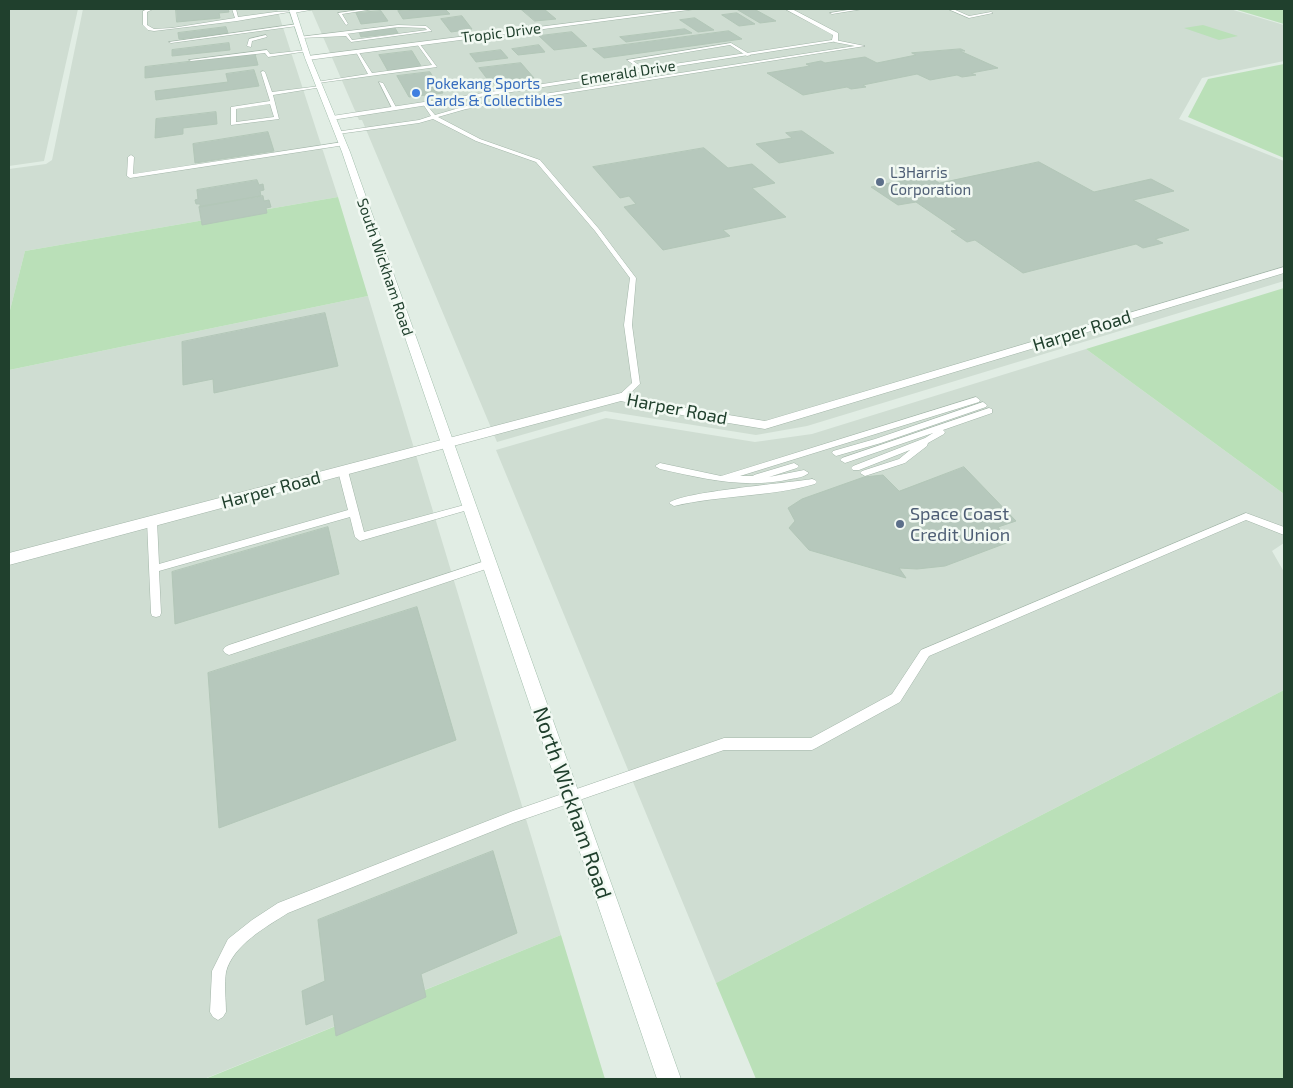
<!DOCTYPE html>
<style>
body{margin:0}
#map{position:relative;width:1293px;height:1088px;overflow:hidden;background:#e1ede4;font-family:"Exo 2",sans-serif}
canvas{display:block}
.frame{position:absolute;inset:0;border:10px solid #20402d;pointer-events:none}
</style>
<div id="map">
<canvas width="1293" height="1088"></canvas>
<div class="frame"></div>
</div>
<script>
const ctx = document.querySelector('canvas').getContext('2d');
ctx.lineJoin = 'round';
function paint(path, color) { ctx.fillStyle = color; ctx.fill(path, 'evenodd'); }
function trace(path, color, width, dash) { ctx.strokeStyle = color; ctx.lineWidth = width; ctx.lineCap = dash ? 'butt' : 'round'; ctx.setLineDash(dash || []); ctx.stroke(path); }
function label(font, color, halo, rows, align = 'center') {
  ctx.font = font + ' "Exo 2",sans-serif'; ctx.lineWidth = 5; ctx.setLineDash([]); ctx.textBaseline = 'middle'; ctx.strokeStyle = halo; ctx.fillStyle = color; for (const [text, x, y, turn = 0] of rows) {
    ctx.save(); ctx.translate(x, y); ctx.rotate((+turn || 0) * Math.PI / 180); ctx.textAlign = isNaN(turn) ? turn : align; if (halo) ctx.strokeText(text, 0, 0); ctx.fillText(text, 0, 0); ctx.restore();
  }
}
paint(new Path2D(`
 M9 9H78L44 161 9 166Z
 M83 9H277L338 197 25 251 9 314V169L46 164 52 160Z
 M311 9H1230L1284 25V61L1202 78 1179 119 1284 161V281L807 426 756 435 605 411 497 442 362 120H359Z
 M368 296 561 935 204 1079H9V370Z
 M1086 349 1284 494V543L1272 551 1284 572V690L716 983 496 450 606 418 755 442 812 434Z`), '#cfddd2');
paint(new Path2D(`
 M1234 9H1284V24Z
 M1203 25 1238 36 1219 40 1184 28Z
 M1284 64V158L1188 117 1208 79Z
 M338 197 368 296 9 370V314L25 251Z
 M1284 288V494L1086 349Z
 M1284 690V1079H756L716 983Z
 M561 935 605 1079H205Z`), '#bae0b8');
const building = new Path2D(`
 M176 9H228L229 12 219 13 220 18 177 22Z
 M421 9H445L450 14 403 19 398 11Z
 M521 9H544L556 19 535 21Z
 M754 9 776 21 760 23 738 10Z
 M381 11 388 21 361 24 356 13Z
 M737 13 755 24 739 26 722 15Z
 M462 16 472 29 451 32 441 19Z
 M695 18 714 30 698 32 680 20Z
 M226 27 228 33 179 39 178 33Z
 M395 28 398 33 361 37 359 32Z
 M685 29 692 33 626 42 620 37Z
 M729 31 742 39 604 58 593 49Z
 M572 32 587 46 554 50 539 36Z
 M229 43 230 50 172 56V50Z
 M539 45 545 52 518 55 512 49Z
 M961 49 965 51H960L998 68 971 73 976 75 962 77 957 75 930 80 917 74 863 85 866 87 851 89 847 87 803 95 767 73 810 66 806 64 821 61 825 63 865 57 877 63 916 55 912 53Z
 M501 50 508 58 476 62 470 54Z
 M412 51 421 66 388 71 379 55Z
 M255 54 258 65 145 78V67Z
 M521 63 534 78 491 84 479 68Z
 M254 70 259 86 156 100 155 91 228 82 226 74Z
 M430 72 443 93 409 97 397 76Z
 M216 112 217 124 183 128V134L155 138 156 119Z
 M802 131 834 153 779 163 756 144 792 138 786 133Z
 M268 132 274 151 195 163 193 144Z
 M704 148 728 168 752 164 775 183 752 188 786 217 723 230 730 236 663 250 624 207 636 204 629 196 620 198 593 167Z
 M1039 162 1094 192 1151 179 1174 191 1133 200 1189 230 1155 239 1163 243 1143 248 1136 244 1023 273 975 240 967 242 951 231 957 230 916 202 898 205 871 187 927 175 939 183Z
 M257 180 259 185 263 184 264 190 260 191 261 196 200 207V204H196L195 200 198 199 197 190Z
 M263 196 264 201 269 200 271 207 266 208 267 213 202 225 199 207Z
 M325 313 338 366 214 393 213 379 183 385 182 342Z
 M964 467 1016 521 998 527 1009 542 945 566 917 569 899 568 906 578 809 550 789 528 795 521 788 508 802 499 864 477 883 475 899 491Z
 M328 527 339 574 175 624 172 572Z
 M417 607 456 740 219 828 208 673Z
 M493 851 517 933 421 974 426 997 336 1036 333 1014 306 1025 302 991 325 981 318 920Z`);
paint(building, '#b6c8bc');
trace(building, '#b3c7b8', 1);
const service = new Path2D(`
 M148 9H153L147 12V25L154 29 172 28 235 18 232 9H236L238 17 275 12 295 11 237 21 154 31 148 30 143 25V11Z
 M365 9H374L342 14 348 24 346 25 338 13Z
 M854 9H863L832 14 830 13Z
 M948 9H953L969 16 991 12 993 13 969 18Z
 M298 24 297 26 171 43 169 42Z
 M398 25 426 26 432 31 351 42 346 36 301 38 299 37ZM398 27 425 28 427 30 352 40 348 34H346Z
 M266 35 267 37 252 41 251 47 247 46 249 39Z
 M835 40 865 46 466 109 438 117 480 139 540 160 599 229 636 278 632 325 640 384 624 399 621 400 617 397 632 383 624 325 630 278 595 231 536 162 476 141 433 119 419 123 338 134 335 132 419 120 431 116 423 104 425 103 435 115 466 106 855 46 834 42Z
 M419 43 437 67 318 83 316 82 368 74 356 52 358 51 372 73 432 65 417 44Z
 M731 43 751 55 747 56 730 45 633 61 646 70 644 72 627 60Z
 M267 50 270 54 306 50 308 51 268 57 265 53 191 61 189 60Z
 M263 71 265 72 272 92 320 86 322 87 273 95 279 119 231 125V107L270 101 261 72ZM270 104 274 117 236 122V109Z
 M379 82 383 83 397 109 392 108Z
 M343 142 346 144 345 145 130 178 127 176 128 157 131 155 134 157 133 174Z
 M976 397 980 400 979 402 740 476H753L754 475 794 463 799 466 797 468 769 477 804 470 809 473C804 477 797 478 791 479 745 489 705 479 660 469L655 466 660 463 721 476Z
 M983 402 987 405 986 407 881 443 836 456 832 453 833 451 875 439Z
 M989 408 992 409V413L943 430 945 432 944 434 928 443 927 446 905 463 865 476 860 473 862 471 899 459 910 450 859 470H853L851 468 853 466 925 438 933 433 848 462 845 463 840 460 842 458Z
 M343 468 348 471 364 532 468 504 473 507 471 509 360 541 355 537 350 517 159 571 161 613 160 616 156 617 152 616 151 613 147 521 149 519H155L157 521 159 564 348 510 338 471Z
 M812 479 815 480 817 482 815 484C770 497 720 495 674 506L669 503C680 492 789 483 812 479Z
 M1246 513 1284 527V535L1246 520 929 656 900 702 816 748 812 750H724L513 823 288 913C266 927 233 945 226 972 224 984 226 1000 226 1012L223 1017 218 1020 213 1017 210 1012 212 971 228 939 252 920 278 903 513 811 724 738H811L892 694 921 650Z
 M488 560 492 561 493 564 492 567 229 655 225 653 223 650 225 647 229 645Z`);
const minor = new Path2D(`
 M298 9H316L293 13 290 11Z
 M681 9H696L308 60 305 58 308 56Z
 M785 9H792L838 33V41L332 120 328 118 332 116 832 40 833 35Z
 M1284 267V273L765 429 686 416 621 401 9 565V553L621 393 686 408 765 421Z`);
const secondary = new Path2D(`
 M289 9H295L311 58 350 152 681 1079H657L342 152 305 58Z`);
trace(service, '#a3b6a9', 1);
trace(minor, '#a3b6a9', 1);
trace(secondary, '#a1bdab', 1);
paint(service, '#fff');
paint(minor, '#fff');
paint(secondary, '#fff');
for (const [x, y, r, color] of [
 [416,93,5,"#3f7fe0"],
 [880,182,5,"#5c6f8a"],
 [900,524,5,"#5c6f8a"]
]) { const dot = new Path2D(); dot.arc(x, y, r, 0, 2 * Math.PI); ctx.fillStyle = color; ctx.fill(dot); trace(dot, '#f2f9f3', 2); }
label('15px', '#20402d', '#f2f9f3', [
 ["Tropic Drive",501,33,-7],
 ["Emerald Drive",628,73,-9],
 ["South Wickham Road",385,267,71]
]);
label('15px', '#366cbe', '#f2f9f3', [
 ["Pokekang Sports",426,84],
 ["Cards & Collectibles",426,101]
], 'left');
label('15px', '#4e5e75', '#f2f9f3', [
 ["L3Harris",890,173],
 ["Corporation",890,190]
], 'left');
label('18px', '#20402d', '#f2f9f3', [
 ["Harper Road",1082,331,-17],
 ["Harper Road",677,409,11],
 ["Harper Road",271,490,-15]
]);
label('18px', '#4e5e75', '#f2f9f3', [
 ["Space Coast",910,514],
 ["Credit Union",910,535]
], 'left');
label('21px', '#20402d', '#f2f9f3', [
 ["North Wickham Road",572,803,71]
]);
</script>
